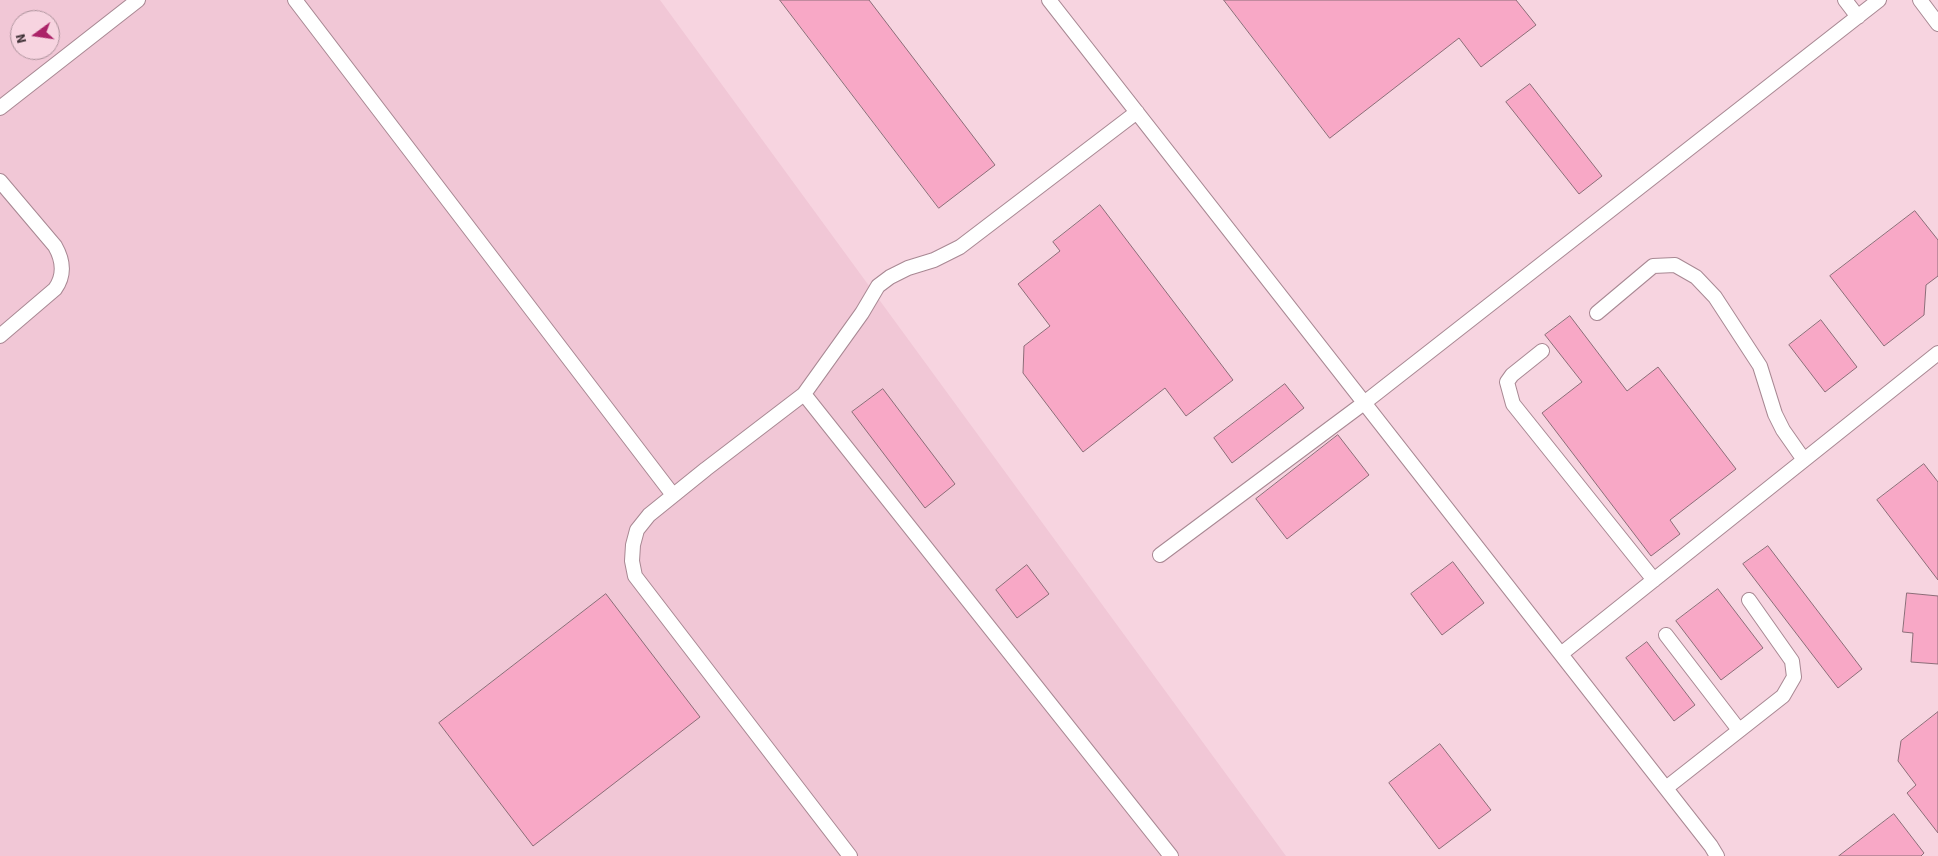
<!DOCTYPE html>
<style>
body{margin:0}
#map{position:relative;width:1938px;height:856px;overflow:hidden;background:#f7d4e0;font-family:"Source Sans 3",sans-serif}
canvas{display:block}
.north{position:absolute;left:10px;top:10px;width:50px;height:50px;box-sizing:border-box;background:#f7d4e0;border:1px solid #ac929b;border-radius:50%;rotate:256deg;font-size:14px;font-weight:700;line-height:20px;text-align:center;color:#3c2f34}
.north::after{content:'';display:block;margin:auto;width:18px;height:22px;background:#ab2368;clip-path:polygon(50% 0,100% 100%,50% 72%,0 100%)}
</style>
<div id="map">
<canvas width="1938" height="856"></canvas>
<div class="north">N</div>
</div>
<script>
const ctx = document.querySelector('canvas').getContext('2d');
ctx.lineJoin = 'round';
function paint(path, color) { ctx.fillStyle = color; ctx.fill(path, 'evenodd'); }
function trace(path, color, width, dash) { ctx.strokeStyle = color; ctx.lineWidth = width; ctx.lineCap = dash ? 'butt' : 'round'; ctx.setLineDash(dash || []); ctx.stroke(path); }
paint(new Path2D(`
 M0 0H660L1286 856H0ZM20 20H50V50H20Z`), '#f1c7d6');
const building = new Path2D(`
 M780 0H869L995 165 939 208Z
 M1224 0H1516L1536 25 1481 67 1459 38 1330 138Z
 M1530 84 1602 176 1579 194 1506 102Z
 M1100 205 1233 380 1186 416 1165 388 1083 452 1023 373 1024 346 1050 326 1018 284 1060 251 1053 242Z
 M1915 211 1938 240V276L1926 285 1924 315 1884 346 1830 276Z
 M1570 316 1627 391 1658 367 1736 469 1670 520 1680 534 1651 556 1542 413 1582 382 1545 335Z
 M1821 320 1857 367 1825 392 1789 345Z
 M1285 384 1304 408 1232 463 1214 438Z
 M883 389 955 484 925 508 852 412Z
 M1338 435 1369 475 1287 539 1256 499Z
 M1924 464 1938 482V580L1877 500Z
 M1768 546 1862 669 1838 688 1743 564Z
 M1453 562 1484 603 1442 635 1411 594Z
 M1027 565 1049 594 1017 618 996 590Z
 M1718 589 1763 648 1721 680 1676 621Z
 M1907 593 1938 596V664L1911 662 1913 633 1903 632Z
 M606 594 700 717 533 846 439 723Z
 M1647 642 1695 705 1674 721 1626 658Z
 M1938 712V833L1907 793 1916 785 1898 761 1901 741Z
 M1440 744 1491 810 1439 849 1389 783Z
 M1894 814 1924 853 1921 856H1839Z`);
paint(building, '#f8a8c6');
trace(building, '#8c6d78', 1);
const lane = new Path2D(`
 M295 0 673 495
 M1049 0 1711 846 1717 856
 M1845 0 1858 17
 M1920 0 1938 24
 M0 108 138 0
 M0 181 55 246C63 260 65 275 55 289L0 336
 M1597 313 1653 266 1675 265 1696 277 1715 297 1760 366 1775 414 1783 430 1804 460
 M1542 351 1512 375 1507 382 1513 404 1654 580
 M804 394 1171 856
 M1160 555 1364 403 1879 0
 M1666 635 1739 730
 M1561 654 1938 353
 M1666 788 1783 696 1794 677 1792 661 1749 600
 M850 856 635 576 632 561 633 545 637 530 649 515 706 469 804 394 862 313 878 286 890 277 908 268 934 260 960 247 1137 112`);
trace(lane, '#a88893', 16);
trace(lane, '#fff', 14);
</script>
